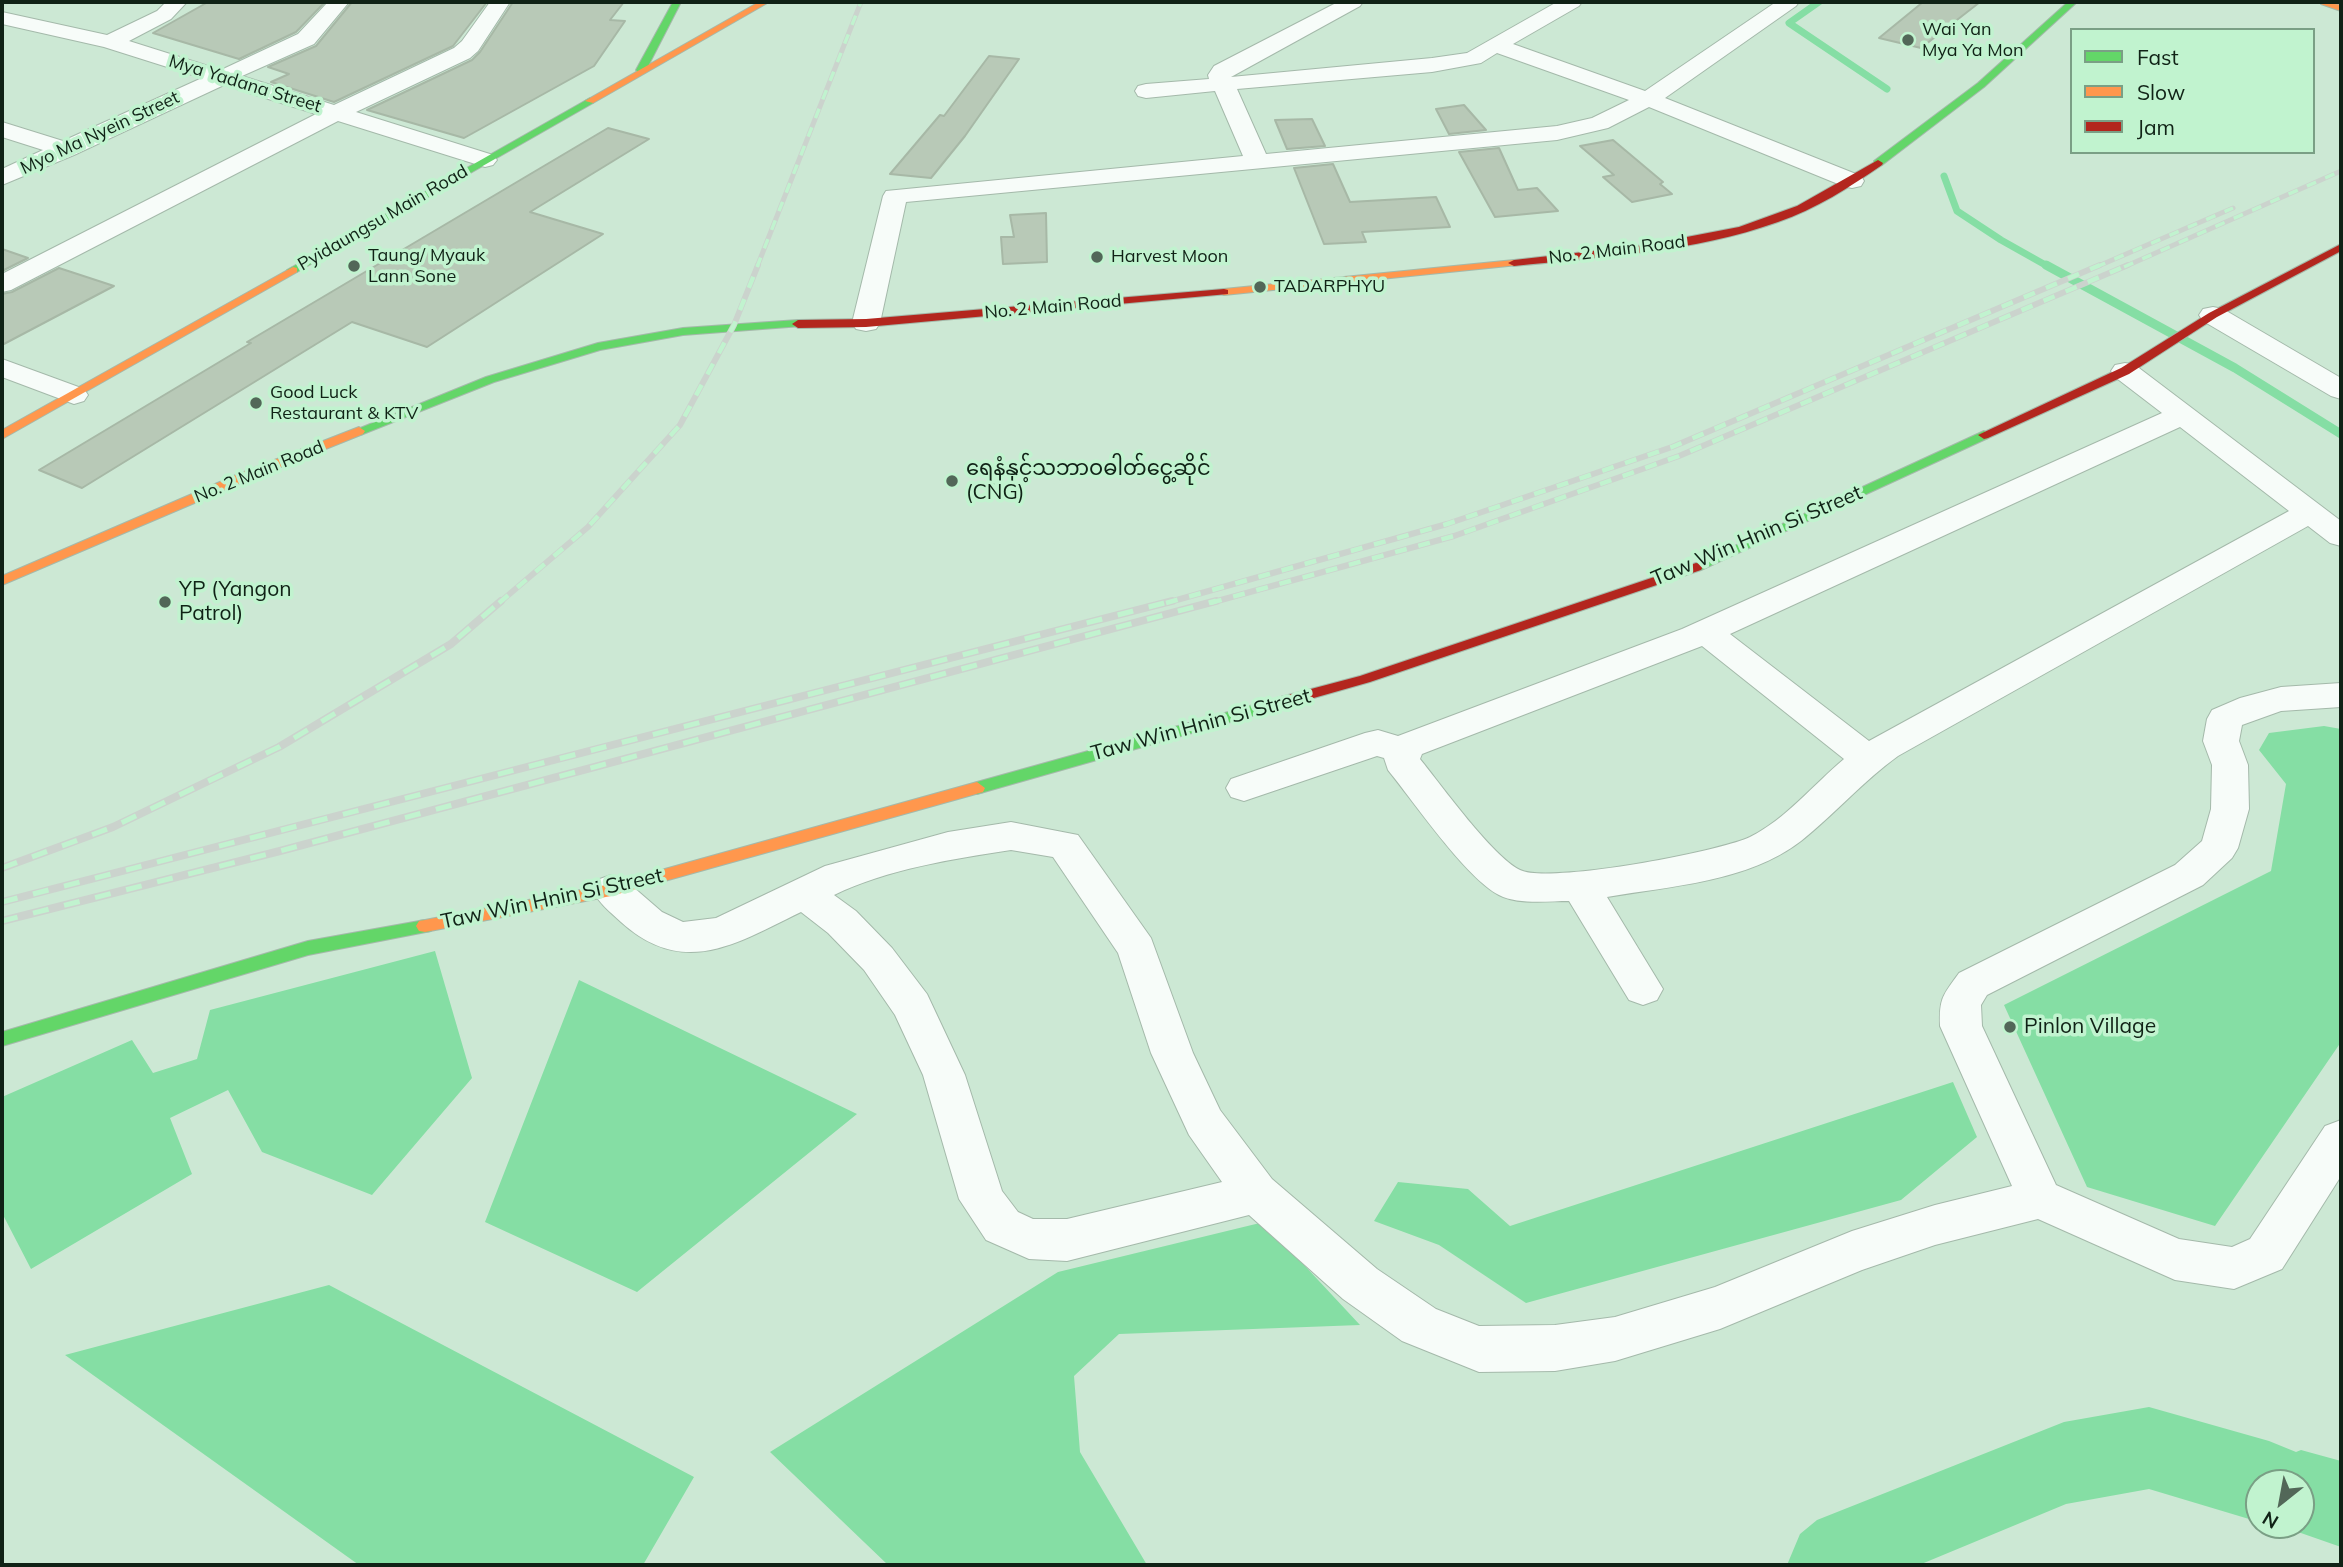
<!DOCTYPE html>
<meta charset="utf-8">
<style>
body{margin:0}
#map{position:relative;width:2343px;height:1567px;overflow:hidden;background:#cce8d4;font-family:Mulish,sans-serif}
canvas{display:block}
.frame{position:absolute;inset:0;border:4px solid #102216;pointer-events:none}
.legend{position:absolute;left:2070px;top:28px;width:245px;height:126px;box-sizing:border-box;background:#c1f3cf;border:2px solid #7a9f85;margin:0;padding:9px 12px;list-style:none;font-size:21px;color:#102216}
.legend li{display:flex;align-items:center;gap:14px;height:35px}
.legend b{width:35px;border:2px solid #7a9f85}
.north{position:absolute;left:2245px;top:1469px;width:70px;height:70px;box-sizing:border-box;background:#c1f3cf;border:2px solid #7a9f85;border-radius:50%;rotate:211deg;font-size:19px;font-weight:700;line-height:28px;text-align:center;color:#102216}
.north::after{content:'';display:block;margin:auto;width:24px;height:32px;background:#526758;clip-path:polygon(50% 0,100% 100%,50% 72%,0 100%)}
</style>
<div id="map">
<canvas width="2343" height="1567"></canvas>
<div class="frame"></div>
<ul class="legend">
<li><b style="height:9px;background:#63d668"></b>Fast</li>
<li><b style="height:9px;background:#ff974d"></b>Slow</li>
<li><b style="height:9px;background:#b3261e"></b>Jam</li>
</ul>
<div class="north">N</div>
</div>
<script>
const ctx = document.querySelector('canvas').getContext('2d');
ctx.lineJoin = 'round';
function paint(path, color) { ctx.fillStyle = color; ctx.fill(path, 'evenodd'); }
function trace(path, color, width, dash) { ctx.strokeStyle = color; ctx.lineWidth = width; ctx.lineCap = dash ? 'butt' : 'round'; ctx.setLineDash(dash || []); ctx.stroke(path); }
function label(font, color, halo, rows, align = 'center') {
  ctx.font = font + ' Mulish,"Noto Sans Myanmar",sans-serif'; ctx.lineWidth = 7; ctx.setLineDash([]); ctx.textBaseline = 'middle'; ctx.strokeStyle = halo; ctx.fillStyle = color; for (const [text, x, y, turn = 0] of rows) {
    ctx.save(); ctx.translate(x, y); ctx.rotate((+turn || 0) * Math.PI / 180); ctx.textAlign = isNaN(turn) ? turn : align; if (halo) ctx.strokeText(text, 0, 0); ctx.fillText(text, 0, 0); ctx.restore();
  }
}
paint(new Path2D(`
 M2324 726 2341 729V1042L2215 1226 2087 1187 2004 1005 2271 871 2286 784 2259 750 2269 733Z
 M435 951 472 1078 372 1195 262 1152 228 1090 170 1118 192 1174 31 1269 2 1213V1097L132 1040 153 1073 197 1059 210 1010Z
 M579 980 857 1114 637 1292 485 1222Z
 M1953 1082 1977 1137 1901 1200 1526 1303 1439 1245 1374 1221 1398 1182 1468 1189 1510 1226Z
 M1264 1222 1360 1325 1119 1334 1074 1376 1080 1452 1147 1565H888L770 1452 1058 1272Z
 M329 1285 694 1477 643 1565H359L65 1355Z`), '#85dea4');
trace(new Path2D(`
 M1819 2 1789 23 1887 89
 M1944 176 1957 211 2001 240 2049 267`), '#85dea4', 7);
trace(new Path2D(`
 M2046 265 2235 368 2341 434`), '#85dea4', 9);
paint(new Path2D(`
 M2149 1407 2269 1441 2296 1452 2301 1450 2341 1461V1547L2278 1525H2301V1483H2259V1522L2149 1489 2066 1504 1919 1565H1787L1800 1534 1817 1520 2064 1422Z`), '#85dea4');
const building = new Path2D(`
 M208 2H325L296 32 239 59 153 33Z
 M352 2H487L453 46 334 102 271 82 289 74 268 67 316 46Z
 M513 2H624L610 20 625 21 594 66 464 138 367 110 472 60 480 52Z
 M1923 2H1980L1921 48 1879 38Z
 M989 56 1019 59 965 136 931 178 890 174 940 115 944 116Z
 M1464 105 1486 130 1449 134 1436 109Z
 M1312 119 1325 146 1287 149 1275 120Z
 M608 128 649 139 530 212 603 234 427 347 352 322 82 488 39 470 251 343 247 342Z
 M1613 140 1663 182 1660 184 1672 194 1632 202 1603 177 1614 175 1580 146Z
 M1499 148 1518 190 1537 188 1558 211 1495 217 1459 152Z
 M1333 164 1350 202 1436 197 1450 227 1362 232 1366 242 1324 244 1294 168Z
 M1046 213 1047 262 1003 264 1001 237H1014L1010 215Z
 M2 249 28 258 2 271Z
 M59 268 114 286 2 345V294L12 292Z`);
paint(building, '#b8c9b7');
trace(building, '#a7b8a6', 2);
const street = new Path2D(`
 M166 2H187L171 19 129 41 221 70 298 34 328 2H349L314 44 242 76 334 105 454 48 462 41 490 2H510L478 51 470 58 356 112 493 155 497 160 493 165 485 167 338 121 11 290 2 292V274L316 114 224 85 74 155 2 185V169L43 150 2 137V122L63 141 202 78 104 47 2 24V12L107 35 157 11Z
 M1338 2H1363L1360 6 1231 77 1432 58 1467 53 1557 2H1582L1579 6 1513 44 1645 91 1776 2H1799L1796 6 1665 98 1861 176 1864 181 1861 186 1852 188 1843 186 1649 107 1608 128 1557 140 906 202 880 323 876 329 866 331 856 329 852 323 883 196 886 191 1243 156 1215 91 1146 98 1138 96 1135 91 1138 86 1146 84 1209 79 1208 75 1214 66ZM1497 53 1629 100 1592 118 1557 126 1266 154 1237 89 1432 72 1481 63Z
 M2213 307 2223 309 2341 378V399L2331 396 2203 321 2199 315 2203 309Z
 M2 359 84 389 88 395 84 401 74 404 2 377Z
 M2125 363 2135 365 2341 521V546L2330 543 2308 526 1898 756C1863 781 1835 814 1801 841 1748 882 1671 886 1607 897L1663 989 1657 1000 1643 1005 1629 1000 1569 901C1548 901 1518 905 1499 895 1466 878 1414 802 1388 770L1384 758 1377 756 1244 801 1231 797 1226 788 1231 779 1365 733 1378 730 1398 736 1682 629 2162 413 2115 377 2111 371 2115 365ZM2180 427 2289 511 1869 741 1730 634ZM1702 646 1844 759C1813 785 1786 819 1750 837 1718 852 1548 884 1520 870 1492 856 1442 786 1420 759L1422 754Z
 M2341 683V707L2281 711 2242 725 2239 741 2248 765 2249 809 2238 848 2232 858 2203 885 1987 995 1981 1005 1982 1026 2056 1185 2179 1239 2232 1247 2250 1239 2325 1126 2341 1120V1176L2282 1269 2234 1289 2175 1280 2038 1219 1935 1245 1862 1270 1720 1329 1615 1361 1555 1371 1479 1372 1402 1341 1343 1299 1249 1215 1067 1261 1029 1259 986 1240 959 1199 923 1075 895 1015 864 970 828 933 801 912C737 943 684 979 621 922 610 912 599 903 592 890L597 880 611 875 625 880 662 912 683 922 716 918 825 866 948 832 1011 822 1078 835 1151 938 1193 1053 1220 1110 1272 1179 1377 1269 1436 1309 1479 1326 1555 1325 1615 1317 1715 1287 1852 1231 1935 1205 2012 1186 1940 1026C1939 998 1943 995 1959 973L2175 865 2202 841 2211 809 2212 765 2203 741 2207 719 2212 710 2240 698 2281 687ZM1011 850 1053 857 1118 953 1151 1053 1189 1135 1222 1182 1067 1219H1033L1018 1212 1002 1191 965 1075 927 994 892 948 856 911 834 895C888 869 952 859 1011 850Z`);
const fast = new Path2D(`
 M673 2H681L646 70 638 72 636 70Z
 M2068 2H2077L1984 87 1882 165H1874V161L1978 83Z
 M590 98 593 99V103L297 272 287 270Z
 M798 320 804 324 802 326 683 335 600 350 494 382 363 434 359 435 353 431 486 377 598 343 683 328Z
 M1984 431 1990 435 1988 438 1701 570H1691L1689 567Z
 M1282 697 1290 702 1287 706 977 794 969 788 977 782Z
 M425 920 431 921 434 926 431 931 308 955 2 1046V1032L308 941Z`);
const slow = new Path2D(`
 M759 2H769L593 103 585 101Z
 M2320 2 2341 5V11L2321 4Z
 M1514 260 1518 261V265L1224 295 1218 292 1224 289Z
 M293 267 297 268V272L2 439V430Z
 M359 427 365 431 363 434 246 481 2 585V576L236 475Z
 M977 782 985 788 983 792 611 896 425 932 419 931 416 926 419 921 425 920 611 884Z`);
const jam = new Path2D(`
 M1878 160 1883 163 1882 165C1850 187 1816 209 1778 222 1694 252 1602 257 1514 266L1508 263 1514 260 1645 245 1739 227 1797 206Z
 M2341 244V251L2217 317 2129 374 1988 438 1984 439 1978 435 2121 368 2209 313Z
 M1224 289 1228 290V294L866 327 798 328 792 324 798 320 866 319Z
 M1696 563 1701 564 1703 567 1701 570 1370 682 1282 707 1274 702 1277 698 1360 676Z`);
trace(street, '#a4b9aa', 2);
trace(fast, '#a4b9aa', 2);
trace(slow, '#a4b9aa', 2);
trace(jam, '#a4b9aa', 2);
paint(street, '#f7fcf9');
paint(fast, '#63d668');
paint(slow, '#ff974d');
paint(jam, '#b3261e');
const railFar2 = new Path2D(`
 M757 267 861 2
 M2096 267 2233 208
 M2124 267 2341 171`);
const railFar1 = new Path2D(`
 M499 603 588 527 680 425 734 325 758 265
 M1166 603 1447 524 1672 447 2100 265
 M1210 603 1454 536 1679 456 2128 265`);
const rail = new Path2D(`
 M2 868 113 827 279 747 451 644 501 601
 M2 902 1172 601
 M2 921 280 851 1216 601`);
trace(railFar2, '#cbd3cd', 5);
trace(railFar1, '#cbd3cd', 6);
trace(rail, '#cbd3cd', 8);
trace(railFar2, '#c1f3cf', 3.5, [10]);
trace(railFar1, '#c1f3cf', 4.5, [12]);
trace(rail, '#c1f3cf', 5, [16]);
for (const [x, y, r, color] of [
 [1908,40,7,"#526758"],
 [1097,257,7,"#526758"],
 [354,266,7,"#526758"],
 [1260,287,7,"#526758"],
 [256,403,7,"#526758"],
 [952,481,7,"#526758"],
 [165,602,7,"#526758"],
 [2010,1027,7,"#526758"]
]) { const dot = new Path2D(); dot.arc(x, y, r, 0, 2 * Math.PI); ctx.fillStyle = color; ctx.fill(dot); trace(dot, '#c1f3cf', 2.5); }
label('18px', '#102216', '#c1f3cf', [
 ["Wai Yan",1922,30],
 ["Mya Ya Mon",1922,51],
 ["Taung/ Myauk",368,256],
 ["Lann Sone",368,277],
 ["Harvest Moon",1111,257],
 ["TADARPHYU",1274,287],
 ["Good Luck",270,393],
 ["Restaurant & KTV",270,414]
], 'left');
label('18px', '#102216', '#c1f3cf', [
 ["Mya Yadana Street",245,84,17],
 ["Myo Ma Nyein Street",100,133,-25],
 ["Pyidaungsu Main Road",383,218,-30],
 ["No. 2 Main Road",1617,250,-7],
 ["No. 2 Main Road",1053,307,-5],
 ["No. 2 Main Road",259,472,-22]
]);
label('21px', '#102216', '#c1f3cf', [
 ["ရေနံနှင့်သဘာဝဓါတ်ငွေ့ဆိုင်",966,469],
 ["(CNG)",966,493],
 ["YP (Yangon",179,590],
 ["Patrol)",179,614],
 ["Pinlon Village",2024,1027]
], 'left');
label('21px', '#102216', '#c1f3cf', [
 ["Taw Win Hnin Si Street",1757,536,-23],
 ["Taw Win Hnin Si Street",1201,725,-15],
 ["Taw Win Hnin Si Street",552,899,-12]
]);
</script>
